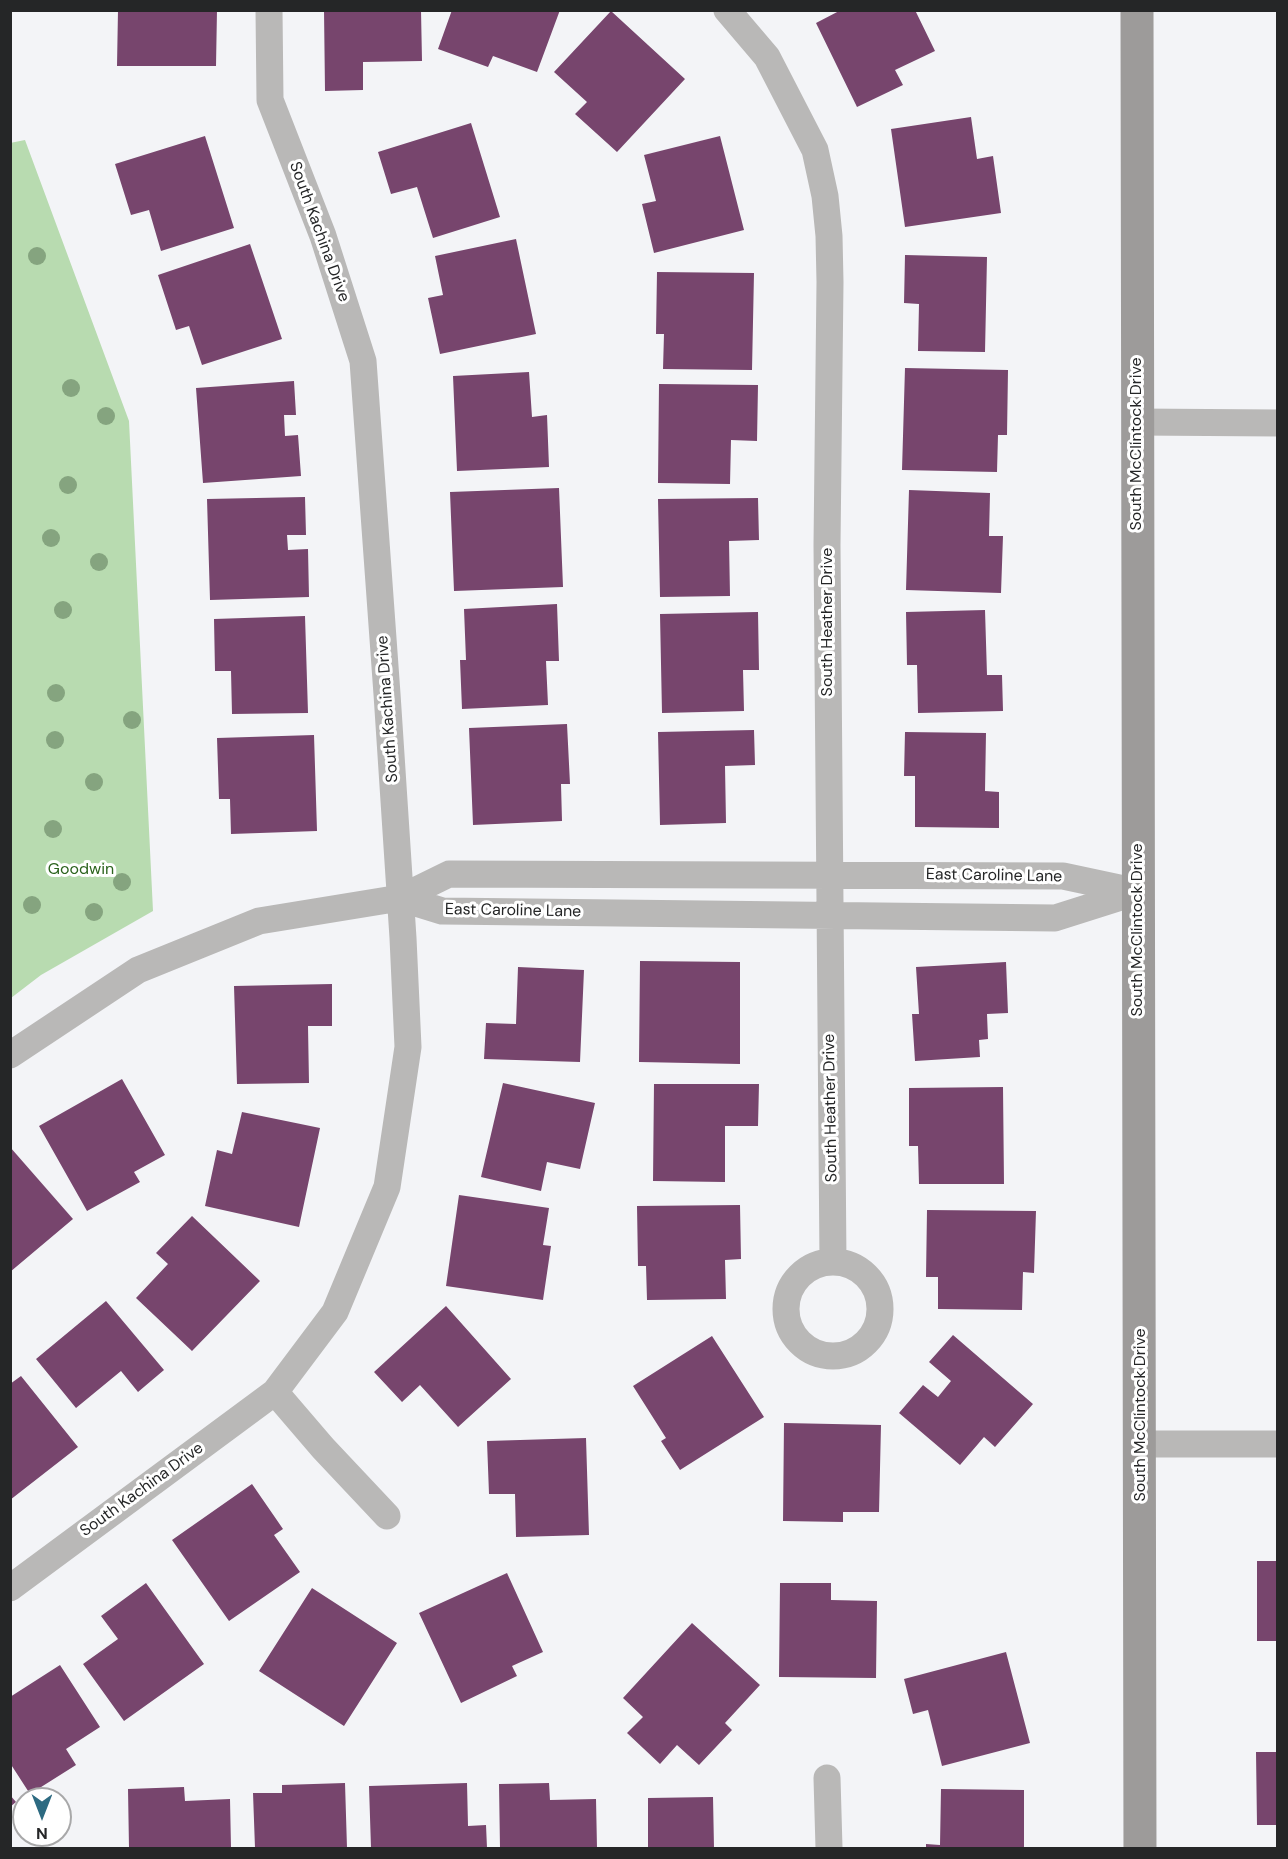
<!DOCTYPE html>
<style>
body{margin:0}
#map{position:relative;width:1288px;height:1859px;overflow:hidden;background:#f3f4f7;font-family:"DM Sans",sans-serif}
canvas{display:block}
.frame{position:absolute;inset:0;border:12px solid #252627;pointer-events:none}
.north{position:absolute;left:12px;top:1787px;width:60px;height:60px;box-sizing:border-box;background:#fff;border:2px solid #a8a8a9;border-radius:50%;rotate:180deg;font-size:16px;font-weight:700;line-height:24px;text-align:center;color:#252627}
.north::after{content:'';display:block;margin:auto;width:21px;height:27px;background:#2d6a81;clip-path:polygon(50% 0,100% 100%,50% 72%,0 100%)}
</style>
<div id="map">
<canvas width="1288" height="1859"></canvas>
<div class="frame"></div>
<div class="north">N</div>
</div>
<script>
const ctx = document.querySelector('canvas').getContext('2d');
ctx.lineJoin = 'round';
function paint(path, color) { ctx.fillStyle = color; ctx.fill(path, 'evenodd'); }
function trace(path, color, width, dash) { ctx.strokeStyle = color; ctx.lineWidth = width; ctx.lineCap = dash ? 'butt' : 'round'; ctx.setLineDash(dash || []); ctx.stroke(path); }
function label(font, color, halo, rows, align = 'center') {
  ctx.font = font + ' "DM Sans",sans-serif'; ctx.lineWidth = 6; ctx.setLineDash([]); ctx.textBaseline = 'middle'; ctx.strokeStyle = halo; ctx.fillStyle = color; for (const [text, x, y, turn = 0] of rows) {
    ctx.save(); ctx.translate(x, y); ctx.rotate((+turn || 0) * Math.PI / 180); ctx.textAlign = isNaN(turn) ? turn : align; if (halo) ctx.strokeText(text, 0, 0); ctx.fillText(text, 0, 0); ctx.restore();
  }
}
paint(new Path2D(`
 M25 140 129 421 153 911 41 975 11 998 10 143Z`), '#b8dbb0');
paint(new Path2D(`
 M118 10H217L216 66H117Z
 M324 10H421L422 61 363 62V90L325 91Z
 M452 10H560L537 72 493 56 488 67 438 49Z
 M841 10H915L935 51 895 70 903 85 857 107 816 23Z
 M611 11 685 79 617 152 575 114 587 102 554 72Z
 M971 117 977 159 993 156 1001 213 905 227 891 129Z
 M471 123 500 217 433 238 417 187 391 194 378 152Z
 M205 136 234 228 161 251 149 210 131 215 115 164Z
 M720 136 744 230 654 253 642 204 656 201 644 155Z
 M516 239 536 334 440 354 428 298 443 295 435 256Z
 M250 244 282 339 202 365 189 326 176 330 158 275Z
 M905 255 987 257 985 352 918 351 919 304 904 303Z
 M657 272 754 273 752 370 663 369 664 334H656Z
 M905 368 1008 370 1007 435H998L997 472 902 470Z
 M529 372 532 417 547 415 549 467 457 471 453 376Z
 M294 381 296 415H284L285 436 298 435 301 476 203 483 196 388Z
 M659 384 758 385 757 441 731 440 730 484 658 483Z
 M559 488 563 587 454 591 450 492Z
 M909 490 990 493 989 536H1003L1001 593 906 590Z
 M305 497 306 535H287L288 550 308 549 309 597 210 600 207 499Z
 M758 498 759 540 729 541 730 596 660 597 658 499Z
 M557 604 559 661H546L548 705 462 709 460 660H466L464 609Z
 M985 610 987 675H1002L1003 711 918 713 917 665H907L906 612Z
 M758 612 759 670H743L744 711 662 713 660 614Z
 M305 616 308 713 232 714 231 671H215L214 619Z
 M567 724 570 784H561L562 821 473 825 469 728Z
 M754 730 755 765 725 766 726 823 660 825 658 732Z
 M905 732 986 733 985 791 999 792V828L915 827V776H904Z
 M314 735 317 831 231 834 230 799H219L217 738Z
 M640 961 740 962V1064L639 1062Z
 M1006 962 1008 1013 987 1014 988 1039 979 1040 980 1057 915 1061 912 1014H919L916 967Z
 M518 967 584 970 580 1062 484 1059 486 1023 516 1024Z
 M332 984V1026H308L309 1083 237 1084 234 986Z
 M122 1079 165 1155 134 1172 140 1182 87 1211 39 1126Z
 M503 1083 595 1103 580 1169 547 1162 541 1191 481 1177Z
 M654 1084H759L758 1126H725V1182L653 1181Z
 M1003 1087 1004 1184H919L918 1146H909V1088Z
 M242 1112 320 1128 299 1227 205 1206 217 1150 232 1154Z
 M10 1147 73 1219 10 1272Z
 M459 1195 549 1208 543 1245 551 1246 543 1300 446 1286Z
 M740 1205 741 1259 725 1260 726 1299 647 1300 646 1266H638L637 1206Z
 M927 1210 1036 1211 1034 1273 1023 1272 1022 1310 938 1309V1277H926Z
 M192 1216 260 1281 192 1351 136 1298 168 1264 156 1253Z
 M106 1301 164 1370 138 1392 121 1371 76 1408 36 1359Z
 M446 1306 511 1379 458 1427 420 1385 402 1402 374 1372Z
 M953 1335 1033 1404 995 1447 984 1437 960 1465 899 1413 923 1385 938 1397 951 1381 929 1362Z
 M712 1336 764 1417 680 1470 661 1441 666 1438 633 1386Z
 M21 1376 78 1447 10 1500V1384Z
 M784 1423 881 1425 879 1512H843V1522L783 1521Z
 M586 1438 589 1535 516 1537 515 1494H489L487 1441Z
 M252 1484 283 1529 274 1535 300 1572 229 1621 172 1540Z
 M1257 1561H1278V1641H1257Z
 M507 1573 543 1652 512 1666 517 1676 461 1703 419 1613Z
 M146 1583 204 1664 124 1721 83 1664 118 1639 101 1616Z
 M780 1583H831V1600L877 1601 876 1678 779 1677Z
 M312 1588 397 1643 344 1726 259 1671Z
 M692 1623 760 1685 725 1723 732 1730 699 1765 677 1745 660 1764 627 1733 643 1717 623 1698Z
 M1006 1652 1030 1743 942 1766 928 1710 913 1714 904 1679Z
 M60 1665 100 1727 66 1749 76 1765 30 1794 10 1763V1697Z
 M1256 1752H1278V1825H1257Z
 M345 1783 347 1848H255L253 1793H282V1785Z
 M467 1783 468 1826 486 1825 487 1848H371L369 1786Z
 M549 1783 550 1800 596 1799 597 1848H500L499 1784Z
 M184 1787 185 1801 230 1799 231 1848H129L128 1789Z
 M941 1789 1024 1790V1848H926V1844L940 1845Z
 M10 1795 16 1802 10 1807Z
 M713 1797 714 1848H648V1798Z`), '#77456d');
trace(new Path2D(`
 M727 10 767 57 815 150 825 196 829 236 830 282 827 545 833 1262
 M1137 422 1278 423
 M400 898 442 911 1055 918 1137 892
 M10 1055 138 970 259 921 400 898 449 874 1063 876 1138 892
 M786 1309a47 47 0 1 1 94 0a47 47 0 1 1-94 0Z
 M275 1392 323 1448 387 1516
 M1141 1444H1278
 M10 1588 275 1392 335 1312 387 1187 408 1047 403 938 387 694 363 361 323 236 270 100 269 10
 M827 1778 829 1848`), '#b9b8b7', 27);
trace(new Path2D(`
 M1137 10C1137 623 1140 1236 1140 1848`), '#9d9b9a', 33);
ctx.fillStyle = '#85a47f';
for (const [x, y] of [
 [37,256],
 [71,388],
 [106,416],
 [68,485],
 [51,538],
 [99,562],
 [63,610],
 [56,693],
 [132,720],
 [55,740],
 [94,782],
 [53,829],
 [122,882],
 [32,905],
 [94,912]
]) { ctx.beginPath(); ctx.arc(x, y, 9, 0, 2 * Math.PI); ctx.fill(); }
label('16px', '#252627', '#fff', [
 ["South Kachina Drive",319,232,70],
 ["South McClintock Drive",1137,444,-90],
 ["South Heather Drive",828,622,-90],
 ["South Kachina Drive",388,709,-94],
 ["East Caroline Lane",994,876,1],
 ["East Caroline Lane",513,911,1],
 ["South McClintock Drive",1138,930,-90],
 ["South Heather Drive",831,1108,-91],
 ["South McClintock Drive",1141,1415,-90],
 ["South Kachina Drive",142,1490,-36]
]);
label('16px', '#2b631d', '#fff', [
 ["Goodwin",81,870]
]);
</script>
